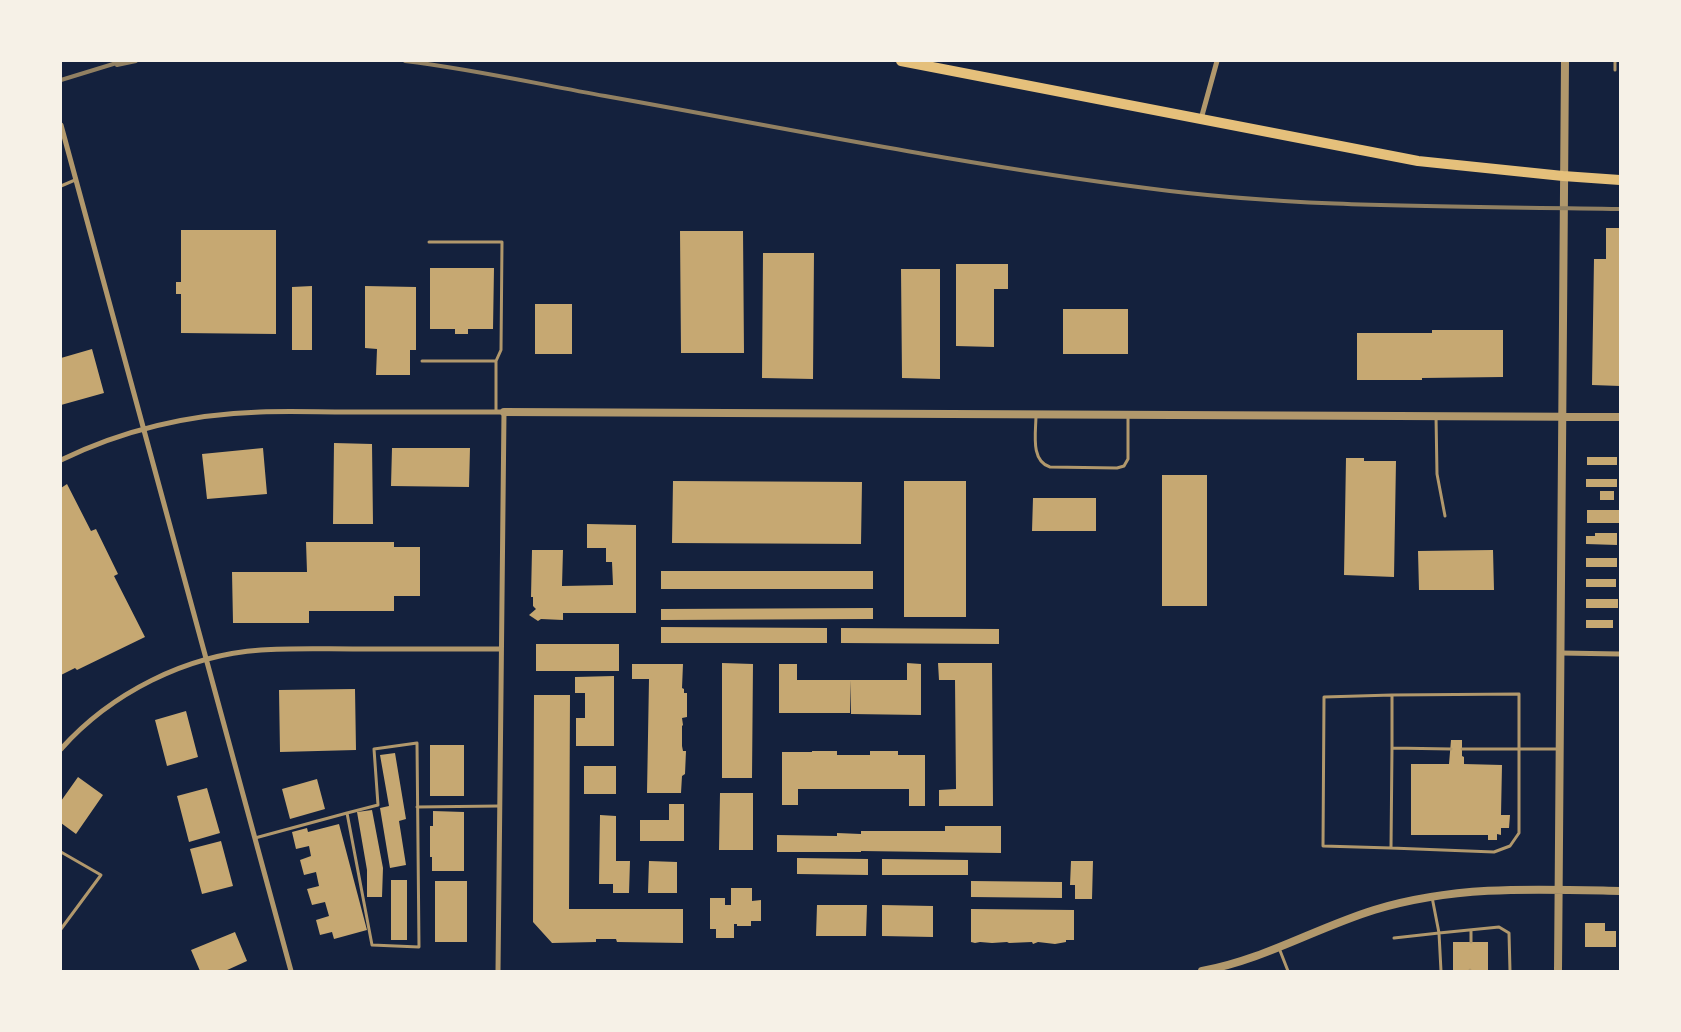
<!DOCTYPE html>
<style>
body{margin:0}
#map{position:relative;width:1681px;height:1032px;overflow:hidden;background:#14213d;font-family:Poppins,sans-serif}
canvas{display:block}
.frame{position:absolute;inset:0;border:62px solid #f6f1e7;pointer-events:none}
</style>
<div id="map">
<canvas width="1681" height="1032"></canvas>
<div class="frame"></div>
</div>
<script>
const ctx = document.querySelector('canvas').getContext('2d');
ctx.lineJoin = 'round';
function paint(path, color) { ctx.fillStyle = color; ctx.fill(path, 'evenodd'); }
function trace(path, color, width, dash) { ctx.strokeStyle = color; ctx.lineWidth = width; ctx.lineCap = dash ? 'butt' : 'round'; ctx.setLineDash(dash || []); ctx.stroke(path); }
paint(new Path2D(`
 M1606 228H1620V386L1592 385 1594 259H1606Z
 M181 230H276V334L181 333V294H176V282H181Z
 M680 231H743L744 353H681Z
 M763 253H814L813 379 762 378Z
 M956 264H1008V289H994V347L956 346Z
 M430 268H494L493 329H468V334H455V329H430Z
 M901 269H940V379L902 378Z
 M312 286V350H292V287Z
 M365 286 416 287V350H410V375H376L377 349 365 348Z
 M535 304H572V354H535Z
 M1063 309H1128V354H1063Z
 M1432 330H1503V377L1422 378V380H1357V333H1432Z
 M92 349 104 393 61 405V358Z
 M334 443 372 444 373 524H333Z
 M263 448 267 494 207 499 202 454Z
 M392 448H470L469 487 391 486Z
 M1587 457H1617V465H1587Z
 M1346 458H1364V461H1396L1394 577 1344 575Z
 M1162 475H1207V606H1162Z
 M1586 479H1617V487H1586Z
 M673 481 862 482 861 544 672 543Z
 M904 481H966V617H904Z
 M67 484 91 531 96 529 118 574 114 576 145 637 77 670 75 668 61 675V488Z
 M1600 491H1614V500H1600Z
 M1033 498H1096V531H1032Z
 M1587 510H1619V523H1587Z
 M587 524 636 525V613H563V620L541 619 538 621 529 615 536 609 533 606V597H531L532 550H563L562 586 613 585 612 562H606V548H587Z
 M1595 533H1617V545L1586 544V536H1595Z
 M306 542H394V547H420V596H394V611H309V623H233L232 572H307Z
 M1493 550 1494 590H1419L1418 551Z
 M1586 558H1617V567H1586Z
 M661 571H873V589H661Z
 M1586 579H1616V587H1586Z
 M1586 599H1618V608H1586Z
 M873 608V619L661 620V609Z
 M1586 620H1613V628H1586Z
 M661 627 827 628V643H661Z
 M841 628 999 629V644L841 643Z
 M536 644H619V671H536Z
 M722 663 753 664 752 778H722Z
 M907 663 921 664V715L851 714V680H907Z
 M938 663H992L993 806H939V790L956 789 955 680H939Z
 M632 664H683L682 688 684 689V693H687V717L682 718 683 725 682 726V746L683 751H686L685 774 682 776 681 793H647L649 679H632Z
 M779 664H797V680H851L850 713H779Z
 M614 676V746H576V718H585V693H575V677Z
 M355 689 356 750 280 752 279 690Z
 M534 695H570L569 909H683V943L617 942 616 939H596V942L552 943 533 922Z
 M186 711 198 757 167 766 155 720Z
 M1451 740H1462V756L1464 757V764L1502 765 1501 815H1510L1509 828H1501V835L1497 834V840H1488V835H1411V764H1449Z
 M430 745H464V796H430Z
 M812 751H837V755H870V751H898V755H925V806H909V789H798V805H782V752H812Z
 M395 753 406 819 399 821 406 865 390 868 380 808 389 806 380 755Z
 M584 766H616V794H584Z
 M78 777 103 795 76 834 61 823V801Z
 M317 779 325 809 290 819 282 789Z
 M207 788 220 833 189 842 177 796Z
 M720 793H753V850H719Z
 M669 804H684V841H640V820H669Z
 M372 810 383 868 382 897H367V870L357 812Z
 M433 811 464 812V871H432V857H430V826H433Z
 M600 815 616 816V861H630L629 893H613V884H599Z
 M339 824 367 930 334 939 332 932 320 935 316 920 329 916 325 902 312 905 307 889 319 886 316 872 304 875 300 860 311 856 309 846 296 849 292 832 307 828 308 832Z
 M945 826H1001V853L861 851V852H777V835L837 836V833L861 834V831H945Z
 M221 841 233 886 202 894 190 849Z
 M797 858 868 859V875L797 874Z
 M882 859 968 860V875H882Z
 M649 861 677 862V893H648Z
 M1071 861H1093L1092 899H1075V885H1070Z
 M391 880H407V940H391Z
 M435 881H467V942H435Z
 M971 881 1062 882V898L971 897Z
 M731 888H752V901L761 900V921H751V926H737V924H734V938H716V929H710V898H725V905H731Z
 M817 905H867L866 936H816Z
 M882 905 933 906V937L882 936Z
 M971 909 1074 910V940H1066V942L1055 944 1038 942 1033 944 1032 942 1009 943 1007 942 992 943 980 942 975 943 971 942Z
 M1585 923H1605V931H1616V947H1585Z
 M235 932 247 961 225 971H200L191 950Z
 M1453 942H1488V970H1453Z`), '#c6a872');
trace(new Path2D(`
 M1615 61V70
 M61 186 75 180
 M422 361H496L501 350 502 242H429
 M496 361V412
 M1036 415C1036 432 1030 461 1050 467L1117 468 1124 466 1128 459V416
 M1436 416 1437 474 1445 516
 M1392 748V695L1519 694V833L1510 846 1494 852 1391 848 1392 748 1451 749
 M1462 749H1559
 M417 807 499 806
 M255 838 347 813 372 945 419 947 417 743 374 749 378 805 347 813
 M1391 848 1323 846 1324 697 1392 695
 M61 852 101 875 61 929
 M1432 897 1439 933 1499 927 1509 933 1510 971
 M1471 930V942
 M1394 938 1439 933 1441 971
 M1279 948 1288 971
 M1470 971V970`), '#b1986c', 3);
trace(new Path2D(`
 M1201 119 1217 61
 M61 125 291 971
 M61 460C123 430 192 414 260 412 289 411 318 412 347 412 400 412 452 412 504 412L498 971
 M1561 653 1620 654
 M61 749C111 693 186 655 261 650 291 648 322 649 353 649 402 649 452 649 501 649`), '#b1986c', 5);
trace(new Path2D(`
 M504 412 1620 417
 M1202 971C1263 960 1316 928 1374 910 1456 885 1536 889 1620 891
 M1558 971 1565 61`), '#b1986c', 8);
trace(new Path2D(`
 M901 61 1418 161 1563 176 1620 180`), '#e5c07b', 10);
trace(new Path2D(`
 M405 61C472 69 538 84 605 96 785 128 965 165 1146 188 1303 209 1461 206 1620 209
 M117 65 136 61
 M61 80 123 61`), '#918062', 4);
</script>
